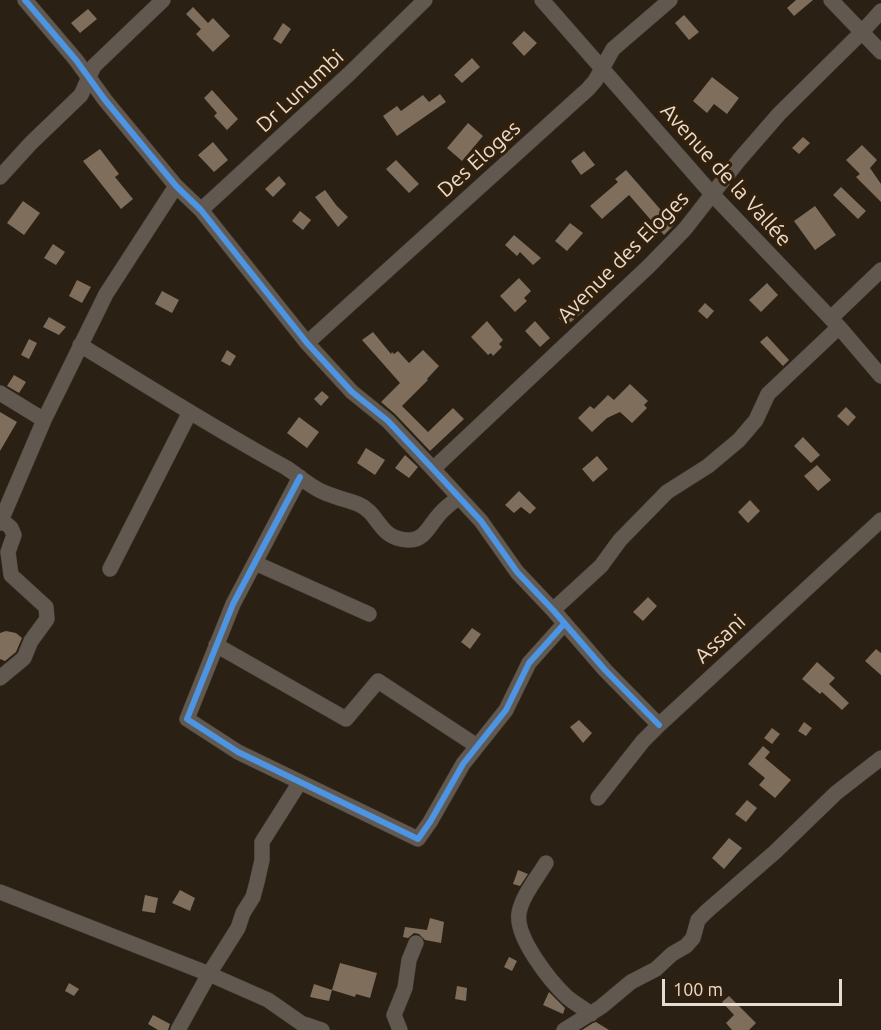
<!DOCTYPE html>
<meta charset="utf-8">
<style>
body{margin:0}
#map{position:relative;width:881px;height:1030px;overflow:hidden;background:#2b2014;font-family:Ubuntu,sans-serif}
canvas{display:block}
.scale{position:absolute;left:662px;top:979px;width:180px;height:27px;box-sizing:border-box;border:3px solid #e8dbcf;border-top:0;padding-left:8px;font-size:18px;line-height:21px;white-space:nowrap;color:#e8dbcf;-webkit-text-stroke:4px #34210b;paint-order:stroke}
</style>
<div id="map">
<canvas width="881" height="1030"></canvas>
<div class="scale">100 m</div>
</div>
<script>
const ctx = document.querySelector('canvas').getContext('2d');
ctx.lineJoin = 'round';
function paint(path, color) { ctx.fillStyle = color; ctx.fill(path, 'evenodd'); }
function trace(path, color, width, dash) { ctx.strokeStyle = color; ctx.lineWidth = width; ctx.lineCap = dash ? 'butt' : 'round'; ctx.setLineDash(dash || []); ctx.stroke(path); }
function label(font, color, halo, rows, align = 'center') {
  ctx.font = font + ' Ubuntu,sans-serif'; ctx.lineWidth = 6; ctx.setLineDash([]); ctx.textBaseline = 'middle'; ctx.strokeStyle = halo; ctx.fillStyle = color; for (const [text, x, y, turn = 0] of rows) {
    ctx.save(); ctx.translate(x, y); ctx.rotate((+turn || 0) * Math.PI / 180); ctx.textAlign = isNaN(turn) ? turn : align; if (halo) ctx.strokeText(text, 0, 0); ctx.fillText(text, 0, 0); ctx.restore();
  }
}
paint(new Path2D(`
 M796 0H813L794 16 787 8Z
 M193 7 208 23 213 18 230 36 213 52 196 34 201 29 186 14Z
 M88 9 97 19 80 33 71 23Z
 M684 15 699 32 689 40 675 23Z
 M283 23 291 29 281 44 273 39Z
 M524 31 537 43 524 56 512 43Z
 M472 58 480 67 462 83 454 75Z
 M712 77 739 98 727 114 714 104 707 113 693 101Z
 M212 90 238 119 227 130 214 116 217 113 204 98Z
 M440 94 446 102 397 136 383 116 397 106 401 111 423 95 429 102Z
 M468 123 483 136 462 161 447 148Z
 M803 137 810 143 799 154 792 148Z
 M213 142 228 160 214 172 198 155Z
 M862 145 877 160 870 168 881 184V202L856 177 860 174 846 160Z
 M100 149 119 174 115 177 133 199 121 209 83 161Z
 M584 151 595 165 581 175 571 161Z
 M396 160 419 184 409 193 386 169Z
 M626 170 674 225 664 235 629 195 602 219 590 206 618 182 615 179Z
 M279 176 286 184 273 197 265 189Z
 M841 187 866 211 858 219 833 195Z
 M325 190 336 205 348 217 338 227 315 197Z
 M23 201 40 213 24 235 7 223Z
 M815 206 836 235 815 250 794 221Z
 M300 211 311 220 303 230 292 221Z
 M570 223 583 233 567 251 555 241Z
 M514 235 541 258 533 265 520 252 517 256 505 245Z
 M53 244 65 252 56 265 44 258Z
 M519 278 531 291 524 298 527 301 515 312 500 296Z
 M77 280 91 287 82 303 69 296Z
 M767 283 778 295 761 312 749 300Z
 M162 291 179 300 172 313 155 304Z
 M577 303 584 311 566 326 559 318Z
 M705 303 714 311 707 319 698 311Z
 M49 317 66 327 59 335 43 327Z
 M487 321 503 340 499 344 502 347 493 356 491 353 488 355 471 337Z
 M535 321 550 338 540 347 525 331Z
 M373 332 391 354 392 352 394 354 398 351 409 363 423 350 439 366 427 379 428 380 402 406 428 432 453 408 464 419 430 451 395 414 381 402 400 383 362 340Z
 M767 336 789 360 783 366 760 342Z
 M29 339 37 343 29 359 21 355Z
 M227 350 236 356 230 366 221 361Z
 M14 375 26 382 19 393 7 386Z
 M630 384 648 401 644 405 647 408 632 423 620 412 607 418 592 432 578 418 590 406 594 409 608 395 614 400Z
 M322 391 329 397 321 406 314 399Z
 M846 407 856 417 848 426 837 416Z
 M0 412 17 422 0 451Z
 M299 417 319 432 307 448 287 433Z
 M803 437 820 455 811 463 794 446Z
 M366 448 385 460 375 475 357 463Z
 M405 455 418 467 409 478 395 468Z
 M597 456 608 469 593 482 582 469Z
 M817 465 831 480 818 491 804 476Z
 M519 491 536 508 530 514 521 507 514 513 505 505Z
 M750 500 760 511 748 523 738 512Z
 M648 597 657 606 643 621 633 612Z
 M472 628 481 634 470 649 461 642Z
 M6 631 16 633 22 638 16 652 5 661 0 659V633Z
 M876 649 881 653V675L865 661Z
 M817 662 835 678 829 684 849 703 842 710 822 692 820 694 802 679Z
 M579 720 592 733 583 743 570 727Z
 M804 722 812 728 806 736 798 731Z
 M772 728 780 734 772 744 764 738Z
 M763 746 770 752 765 758 791 780 775 798 759 785 765 778 748 764Z
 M747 800 757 808 746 822 735 814Z
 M729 838 742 848 724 869 712 858Z
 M518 870 528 874 520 886 513 884Z
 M180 890 195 898 190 911 172 903Z
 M145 895 158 898 155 913 142 911Z
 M430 918 444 922 441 943 425 940 419 934 414 933 408 938 403 937 405 927 427 930Z
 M509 957 517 961 512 971 504 967Z
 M340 963 377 973 370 998 356 994 355 997 332 990Z
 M69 983 79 989 74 996 65 991Z
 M314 984 332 990 329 1001 310 997Z
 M457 986 467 988 466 1001 455 999Z
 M549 992 565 1008 563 1014 543 1005Z
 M729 996 756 1023 749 1030H732L726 1023 734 1015 722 1002Z
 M153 1015 170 1024 168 1030H158L148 1024Z
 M596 1022 609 1030H582L593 1023Z`), '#7f6e5b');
const minor = new Path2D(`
 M25 0 76 60 105 100 176 186 201 210 307 343 352 392 388 421 433 469 481 521 517 572 553 610 605 670 659 725
 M542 0 712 194 839 327 881 376
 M831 0 881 52
 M0 177 31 143 81 95 94 66 163 0
 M201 210 349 74 425 0
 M831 318 881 270
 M307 343 588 89 595 81 613 49 670 0
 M80 345C148 386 215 429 285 467 298 475 309 486 323 492 334 497 347 500 358 504 380 513 378 539 408 540 424 541 429 526 438 516 443 509 452 503 459 497
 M0 393 44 420
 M433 469 649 266 685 229 739 160 779 114 862 32 881 11
 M300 477 233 604 187 719 238 752 418 839 430 822 463 764 506 710 529 663 564 624
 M0 523 44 420 106 294 176 186
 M255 563 369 614
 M110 569 190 412
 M553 610 601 566 620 540 667 492 708 466 739 440 756 420 768 394 839 327
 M216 645 346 719 378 681 477 746
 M0 678 24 658 31 641 47 619 46 607 11 575 8 552 14 535 11 528 2 520
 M598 798 643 741 659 725 881 520
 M546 863C537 878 522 896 519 913 515 937 550 981 567 997 574 1003 583 1008 591 1014
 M0 892 209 974 268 1000 301 1023 322 1030
 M178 1030 209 974 238 928 243 913 253 897 257 882 262 860V842L300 782
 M400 1030 394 1015 405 988 409 960 416 943
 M564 1030 601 1007 631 982 656 969 672 954 686 946 693 938 698 920 707 911 775 852 836 793 881 758`);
trace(minor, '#423931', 16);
trace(minor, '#615950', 15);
trace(new Path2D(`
 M25 0 76 60 105 100 176 186 201 210 307 343 352 392 388 421 433 469 481 521 517 572 553 610 605 670 659 725
 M300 477 233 604 187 719 238 752 418 839 430 822 463 764 506 710 529 663 564 624`), '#4d94e3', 6);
label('21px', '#e8dbcf', '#34210b', [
 ["Dr Lunumbi",300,91,-43],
 ["Des Eloges",479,159,-42],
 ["Avenue de la Vallée",726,175,48],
 ["Avenue des Eloges",623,257,-45],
 ["Assani",720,639,-43]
]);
</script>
